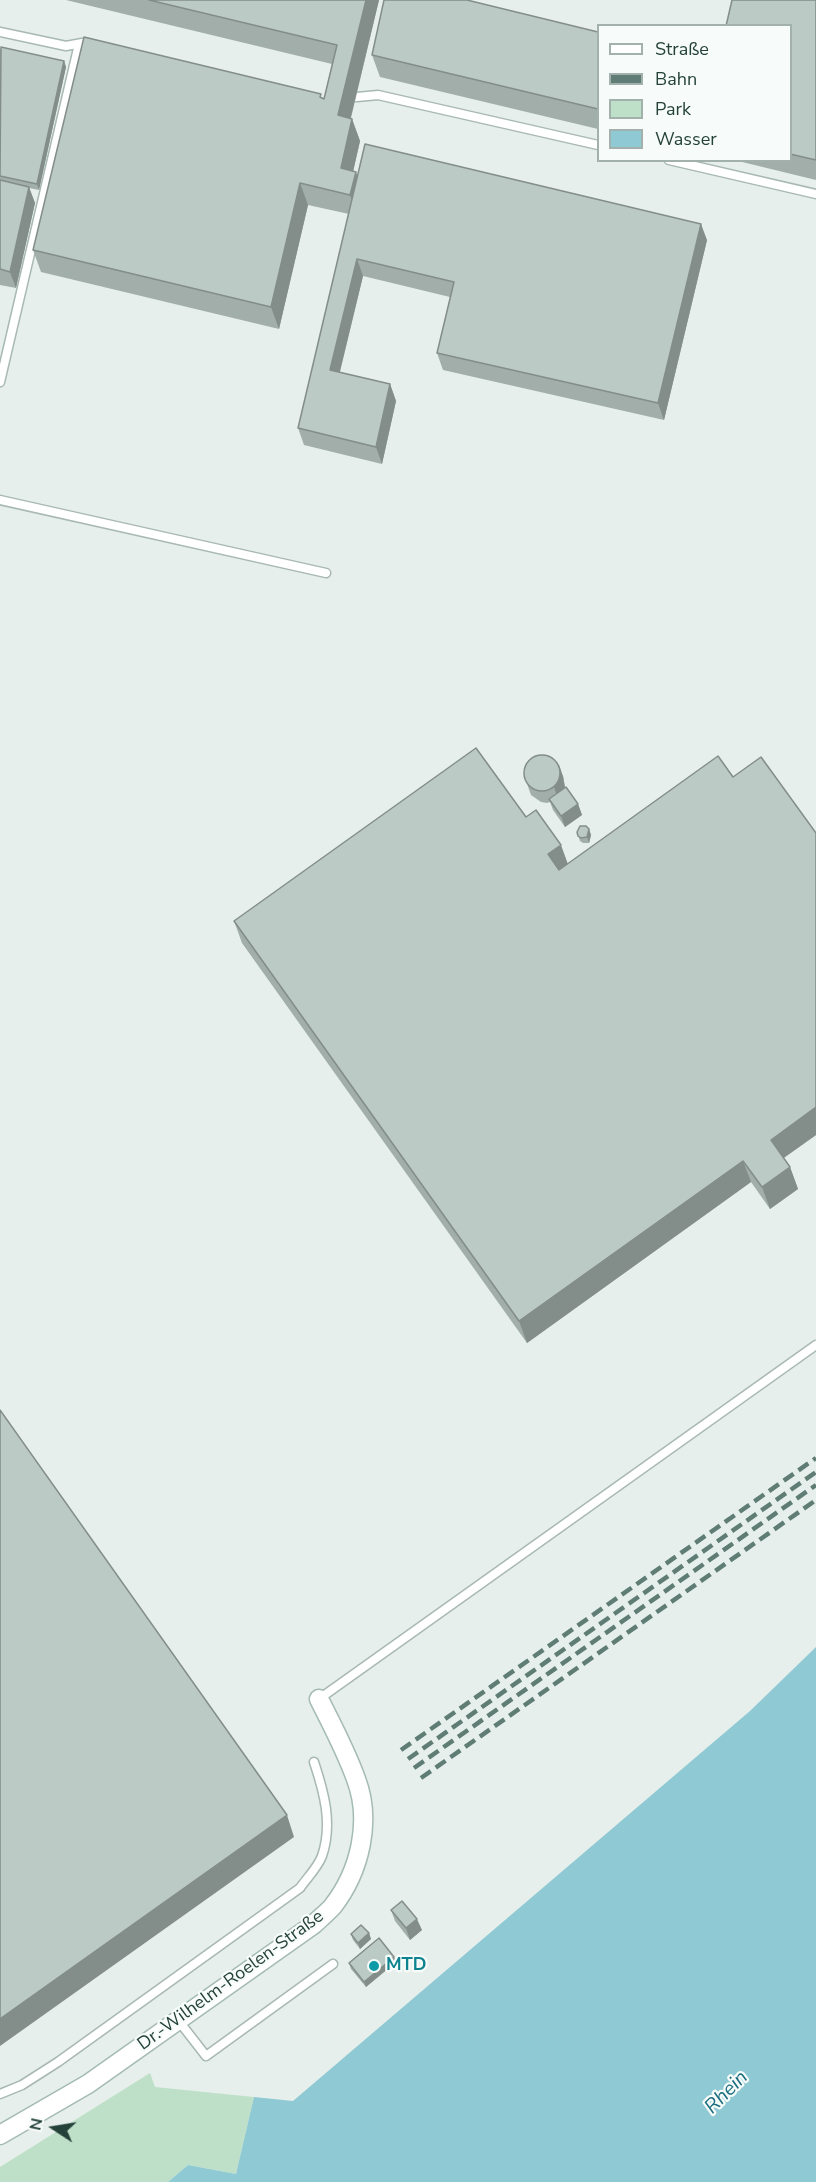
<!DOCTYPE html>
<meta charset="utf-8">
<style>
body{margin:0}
#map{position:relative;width:816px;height:2182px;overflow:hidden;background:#e6efeb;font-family:"Nunito Sans",sans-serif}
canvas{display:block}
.legend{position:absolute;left:597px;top:24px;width:195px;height:138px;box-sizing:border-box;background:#f7fbf9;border:2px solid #a3b1ad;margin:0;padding:8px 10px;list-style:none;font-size:18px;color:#24423a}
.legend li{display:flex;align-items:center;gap:12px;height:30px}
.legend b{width:30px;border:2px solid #a3b1ad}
.north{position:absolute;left:24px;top:2098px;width:60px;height:60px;-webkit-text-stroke:4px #f7fbf9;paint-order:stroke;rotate:282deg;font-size:16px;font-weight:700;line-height:24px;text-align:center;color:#24423a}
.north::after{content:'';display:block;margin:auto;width:21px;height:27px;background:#24423a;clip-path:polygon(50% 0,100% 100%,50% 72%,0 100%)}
</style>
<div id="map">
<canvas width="816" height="2182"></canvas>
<ul class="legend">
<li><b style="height:8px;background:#fff"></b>Straße</li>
<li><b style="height:8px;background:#5f7d75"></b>Bahn</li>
<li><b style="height:16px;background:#bfe0c8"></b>Park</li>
<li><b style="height:16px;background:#8ec9d4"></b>Wasser</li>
</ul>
<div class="north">N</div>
</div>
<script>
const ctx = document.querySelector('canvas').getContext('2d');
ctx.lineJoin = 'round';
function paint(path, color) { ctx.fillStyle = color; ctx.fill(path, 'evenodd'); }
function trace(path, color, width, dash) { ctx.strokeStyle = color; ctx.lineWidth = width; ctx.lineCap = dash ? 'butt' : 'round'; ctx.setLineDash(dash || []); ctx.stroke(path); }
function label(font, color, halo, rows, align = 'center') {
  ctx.font = font + ' "Nunito Sans",sans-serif'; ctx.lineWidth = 4.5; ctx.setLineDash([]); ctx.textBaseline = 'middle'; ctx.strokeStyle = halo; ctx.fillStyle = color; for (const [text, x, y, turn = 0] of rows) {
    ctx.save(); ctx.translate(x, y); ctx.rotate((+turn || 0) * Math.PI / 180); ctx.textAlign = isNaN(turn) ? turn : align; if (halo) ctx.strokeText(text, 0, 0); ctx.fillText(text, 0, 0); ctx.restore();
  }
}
paint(new Path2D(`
 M150 2073 155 2087 254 2097 236 2174 188 2165 168 2182H0V2167Z`), '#bfe0c8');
paint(new Path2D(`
 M816 1647V2182H168L188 2165 236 2174 254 2097 293 2101 750 1711Z`), '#8ec9d4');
const lane = new Path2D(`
 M0 32 66 46 82 43
 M357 97 378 95 598 145
 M669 160 816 194
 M0 382 79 44
 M0 500 326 573
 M319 1699 816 1345
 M178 2020 206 2056 333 1964
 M0 2094 22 2085 58 2062 300 1888C307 1878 318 1867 322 1856 333 1824 324 1792 314 1762`);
const secondary = new Path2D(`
 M0 2135 88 2084 313 1925C319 1919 327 1913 333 1906 360 1871 372 1821 356 1779 346 1751 332 1725 319 1699`);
trace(lane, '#a8b8b2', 11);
trace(secondary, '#a4bbb3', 21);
trace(lane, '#fff', 8);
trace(secondary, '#fff', 18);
trace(new Path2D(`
 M401 1750 816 1458
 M408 1759 816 1472
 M414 1768 816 1485
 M421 1778 816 1500`), '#5f7d75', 4.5, [12, 6]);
paint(new Path2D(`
 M66 0H379L351 118 352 119 360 141 353 171 357 177 707 240 664 420 443 370 437 353 450 297 363 276 340 372 390 384 396 401 382 464 304 445 298 428 349 214 308 205 279 329 41 272 33 250 322 98 324 99 332 64Z
 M816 0V180L734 160H790V26Z
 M598 32V129L380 77 372 55Z
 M0 49 64 61 66 67 39 190 29 188 35 203 16 288 0 285Z
 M563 776 565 787 578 804 582 815 565 827 553 810 550 802 547 803 541 802 531 795 525 778Z
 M526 817 568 864 816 1135 784 1158 790 1167 798 1189 770 1209 751 1182 527 1343 242 943 234 921Z
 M589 829 591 835 589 843H583L580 841 577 832Z
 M391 1910 422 1930 410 1940 395 1921Z
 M369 1933 371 1939 360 1949 353 1940 351 1934Z
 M396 1962 366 1987 351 1969 349 1963Z`), '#a1aea9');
paint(new Path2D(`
 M366 0H379L346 137 338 115Z
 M64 61 66 67 39 190 37 184Z
 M352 119 360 141 349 190 341 168Z
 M356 172 363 193 358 216 350 195Z
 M300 183 308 205 279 329 271 307Z
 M29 187 35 203 16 288 10 272Z
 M701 224 707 240 664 420 658 403Z
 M357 259 363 276 336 387 330 370Z
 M390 384 396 401 382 464 376 447Z
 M559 765 563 776 565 788 558 799 554 787Z
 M578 804 582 815 565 827 561 816Z
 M589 829 591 835 589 843 587 837Z
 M561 845 569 867 556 876 548 854Z
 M816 1107V1135L779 1161 771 1140Z
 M743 1161 751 1182 527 1343 519 1321Z
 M790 1167 798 1189 770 1209 762 1187Z
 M287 1815 294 1837 0 2046V2019Z
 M417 1919 422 1930 410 1940 406 1928Z
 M369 1933 371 1939 360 1949 358 1943Z
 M394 1957 396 1962 366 1987 364 1982Z`), '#838d89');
const building = new Path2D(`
 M149 0H366L338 115 352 119 341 168 356 172 350 195 300 183 271 307 33 250 84 37 321 94 320 97 324 99 337 45Z
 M384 0H467L598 32V109L372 55Z
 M732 0H816V160L790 154V26H726Z
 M1 47 64 61 37 184 0 176Z
 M365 144 701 224 658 403 437 353 454 282 357 259 330 370 390 384 376 447 298 428Z
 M0 180 29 187 10 272 0 269Z
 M476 748 526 817 536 810 561 845 548 854 559 870 718 756 733 777 761 757 816 833V1107L771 1140 790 1167 762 1187 743 1161 519 1321 234 921Z
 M524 773a18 18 0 1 1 36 0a18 18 0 1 1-36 0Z
 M566 787 578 804 561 816 549 799Z
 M580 826H586L589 829 587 837 581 838 578 836 577 832Z
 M0 1410 287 1815 0 2019Z
 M402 1901 417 1919 406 1928 391 1910Z
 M361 1925 369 1933 358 1943 351 1934Z
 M379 1938 394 1957 364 1982 349 1963Z`);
paint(building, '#bbcac4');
trace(building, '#838d89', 1.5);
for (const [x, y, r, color] of [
 [374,1966,6,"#0f9aa8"]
]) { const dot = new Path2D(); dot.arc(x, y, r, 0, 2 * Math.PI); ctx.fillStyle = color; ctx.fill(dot); trace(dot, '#f7fbf9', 2); }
label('bold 18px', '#0d838f', '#f7fbf9', [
 ["MTD",386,1966]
], 'left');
label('18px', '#24423a', '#f7fbf9', [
 ["Dr.-Wilhelm-Roelen-Straße",231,1981,-36]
]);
label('italic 20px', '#1c6f80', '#f7fbf9', [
 ["Rhein",727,2093,-45]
]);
</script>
